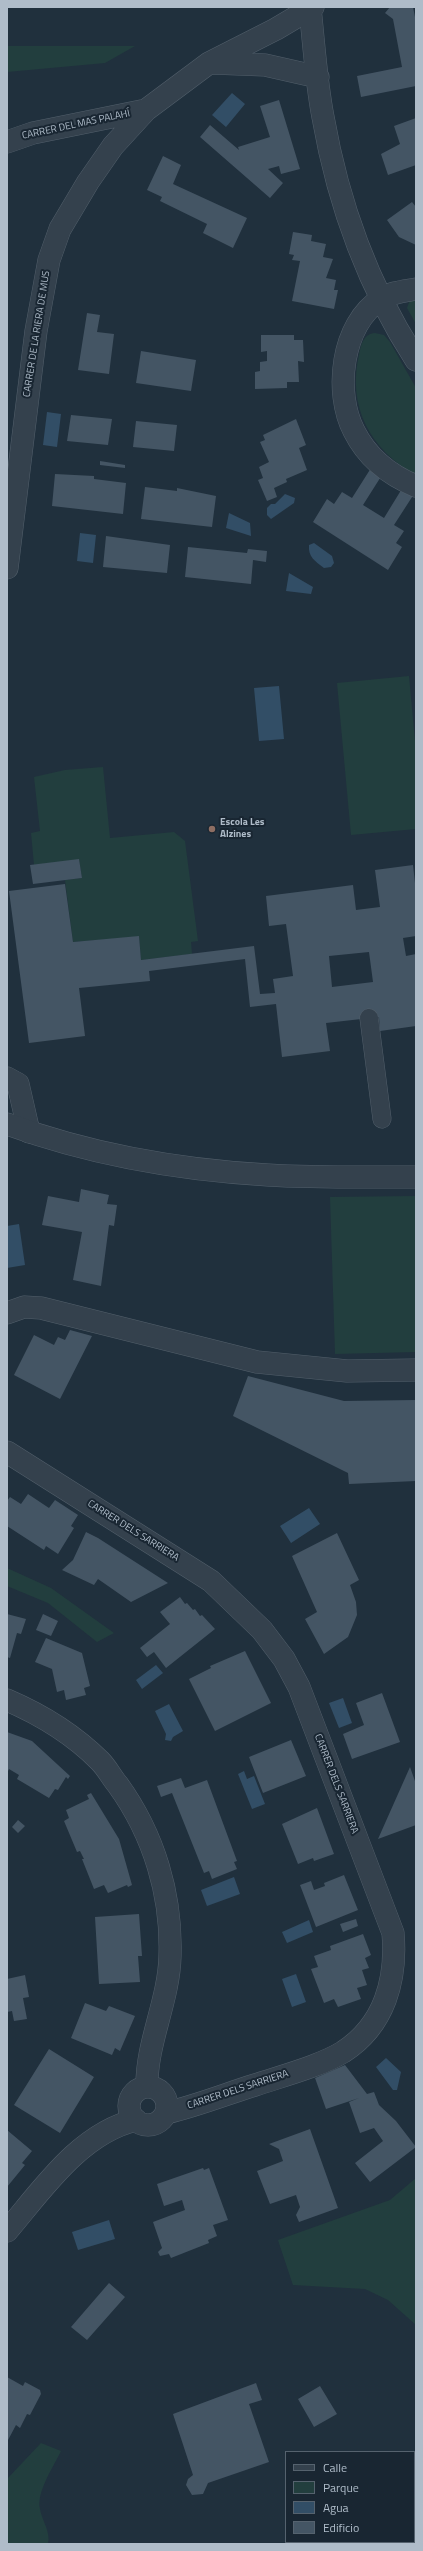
<!DOCTYPE html>
<meta charset="utf-8">
<style>
body{margin:0}
#map{position:relative;width:423px;height:2551px;overflow:hidden;background:#20303d;font-family:"Titillium Web",sans-serif}
canvas{display:block}
.frame{position:absolute;inset:0;border:8px solid #afbcc9;pointer-events:none}
.legend{position:absolute;left:285px;top:2451px;width:130px;height:92px;box-sizing:border-box;background:#192632;border:1px solid #55626e;margin:0;padding:5px 7px;list-style:none;font-size:12px;color:#afbcc9}
.legend li{display:flex;align-items:center;gap:8px;height:20px}
.legend b{width:20px;border:1px solid #55626e}
</style>
<div id="map">
<canvas width="423" height="2551"></canvas>
<div class="frame"></div>
<ul class="legend">
<li><b style="height:5px;background:#34414d"></b>Calle</li>
<li><b style="height:11px;background:#223e3e"></b>Parque</li>
<li><b style="height:11px;background:#324e66"></b>Agua</li>
<li><b style="height:11px;background:#445564"></b>Edificio</li>
</ul>
</div>
<script>
const ctx = document.querySelector('canvas').getContext('2d');
ctx.lineJoin = 'round';
function paint(path, color) { ctx.fillStyle = color; ctx.fill(path, 'evenodd'); }
function trace(path, color, width, dash) { ctx.strokeStyle = color; ctx.lineWidth = width; ctx.lineCap = dash ? 'butt' : 'round'; ctx.setLineDash(dash || []); ctx.stroke(path); }
function label(font, color, halo, rows, align = 'center') {
  ctx.font = font + ' "Titillium Web",sans-serif'; ctx.lineWidth = 4; ctx.setLineDash([]); ctx.textBaseline = 'middle'; ctx.strokeStyle = halo; ctx.fillStyle = color; for (const [text, x, y, turn = 0] of rows) {
    ctx.save(); ctx.translate(x, y); ctx.rotate((+turn || 0) * Math.PI / 180); ctx.textAlign = isNaN(turn) ? turn : align; if (halo) ctx.strokeText(text, 0, 0); ctx.fillText(text, 0, 0); ctx.restore();
  }
}
paint(new Path2D(`
 M7 46H135L105 63 7 72Z
 M416 297V324L407 308 410 300Z
 M375 333 384 335 390 342 416 388V475C370 450 347 406 359 355 361 345 363 334 375 333Z
 M409 676 416 752V829L351 835 337 683Z
 M103 767 110 838 174 832 185 841 198 941 191 942 192 954 141 960 139 937 73 942 65 880 82 878 79 860 34 865 31 833 40 831 34 777 65 770Z
 M416 1196V1352L335 1354 330 1197Z
 M7 1568 51 1588 114 1633 97 1642 48 1603 7 1586Z
 M416 2178V2325L388 2300 365 2289 293 2285 278 2240 390 2200Z
 M41 2443 61 2451C54 2466 36 2492 40 2509 42 2521 51 2532 48 2544H7V2479Z
 M416 2458V2544H318V2542H414V2459Z`), '#223e3e');
paint(new Path2D(`
 M232 93 245 104 226 127 212 115Z
 M47 412 61 414 57 447 43 445Z
 M285 494 295 498 294 503 271 519 267 515V508L271 504H275Z
 M229 513 250 523 251 536 226 528Z
 M80 533 96 535 93 563 77 561Z
 M314 543 332 556 334 563 331 567 324 568C315 561 308 557 309 545Z
 M289 573 313 587 311 594 286 591Z
 M279 686 284 739 259 741 254 688Z
 M19 1224 25 1265 7 1268V1226Z
 M309 1508 320 1524 291 1543 280 1526Z
 M156 1665 163 1673 142 1689 136 1680Z
 M343 1698 352 1723 339 1728 329 1703Z
 M169 1704 183 1731 173 1737 171 1741 165 1740 166 1734 155 1711Z
 M244 1771 247 1779 254 1776 265 1804 252 1809 238 1774Z
 M234 1877 240 1894 207 1906 201 1890Z
 M309 1920 313 1932 287 1943 282 1932Z
 M296 1974 306 2002 292 2007 282 1979Z
 M386 2058 401 2072 397 2090H393L376 2067Z
 M109 2220 115 2239 78 2250 72 2232Z`), '#324e66');
paint(new Path2D(`
 M390 7H413L416 22V86L361 97 357 76 402 67 393 19 385 13Z
 M279 100 300 169 281 174 279 166 268 169 283 183 270 198 200 137 210 125 239 150 238 147 270 137 260 106Z
 M416 118V165L388 175 381 154 400 144 394 126Z
 M163 156 181 165 173 184 247 218 233 248 203 233 207 224 160 201 162 197 147 190Z
 M412 202 416 207V245L399 237 387 220Z
 M293 232 312 235 311 241 326 244 323 257 333 259 326 278 336 280 334 290H338L334 309 292 301 300 261 292 260 294 255 289 254Z
 M87 313 100 315 97 332 114 334 109 374 78 370Z
 M261 335H294V340H303L304 362 298 361 299 382H287V388L255 389V372L260 371V362L267 361V351L261 352Z
 M141 351 196 360 191 391 136 383Z
 M71 415 112 419 108 445 67 441Z
 M296 419 306 445 299 448 307 470 286 479 287 482 274 488 277 497 267 501 258 480 263 478 259 467 269 462 260 442 265 440 263 435Z
 M136 421 177 425 174 451 133 447Z
 M100 461 125 465V468L100 465Z
 M371 468 382 475 363 505 384 518 403 487 414 494 394 525 404 531 396 543 402 547 388 570 313 522 327 499 334 504 342 492 352 498Z
 M55 474 94 476V479L126 483 123 514 52 506Z
 M145 487 177 491V488L216 496 212 527 141 519Z
 M106 536 170 545 167 573 103 567Z
 M188 547 247 553 248 549 267 551 266 562 253 560 251 584 185 577Z
 M79 859 82 878 33 884 30 865Z
 M413 865 416 892V936L403 938 406 956 416 954V1026L380 1031 379 1017 326 1023 330 1051 282 1057 276 1004 250 1007 245 959 149 971 150 981 79 988 85 1036 29 1043 9 891 65 884 73 942 139 936 141 960 254 946 260 994 275 993 273 979 293 976 286 924 269 926 266 896 353 885 356 910 380 907 375 870ZM369 952 373 982 332 987 329 956Z
 M81 1189 109 1195 107 1204 117 1205 114 1226 109 1225 101 1286 73 1280 82 1232 42 1225 48 1196 79 1202Z
 M70 1330 92 1336 60 1399 14 1375 34 1335 54 1345 58 1337 65 1340Z
 M248 1376 344 1401 416 1400V1481L349 1484 348 1473 233 1416Z
 M28 1494 49 1508 55 1500 78 1515 71 1526 74 1528 58 1554 46 1546 44 1550 7 1526V1501L10 1497 21 1504Z
 M86 1532 98 1538 168 1583 131 1602 98 1579 94 1585 62 1570 73 1560Z
 M337 1533 359 1580 350 1585 356 1602 357 1615 348 1637 324 1654 305 1619 317 1612 292 1556Z
 M180 1597 185 1604 187 1603 193 1610 195 1609 200 1616 202 1615 215 1629 166 1668 154 1652 147 1657 140 1648 170 1624 160 1612Z
 M7 1614 26 1619 21 1634 17 1633 10 1658 7 1657Z
 M43 1614 58 1621 51 1636 36 1630Z
 M46 1638 82 1653 90 1686 84 1688 86 1695 66 1700 64 1690 57 1692 52 1669 35 1662Z
 M245 1651 271 1703 215 1731 189 1679 211 1668 210 1666Z
 M382 1693 400 1742 352 1759 343 1734 364 1725 356 1703Z
 M7 1732 32 1741 70 1776 68 1779 66 1777 58 1790 55 1789 49 1798 17 1779 19 1775 9 1769 7 1773Z
 M291 1740 306 1776 263 1793 249 1757Z
 M410 1767 416 1784V1825L378 1839Z
 M181 1778 185 1788 207 1780 237 1861 234 1862 237 1869 212 1879 209 1871 204 1873 172 1793 161 1797 157 1786Z
 M91 1793 119 1839 132 1885 128 1887 127 1885 108 1893 104 1885 94 1889 82 1859H84L80 1851 77 1852 64 1821 69 1818 66 1810 89 1799 87 1795Z
 M317 1808 334 1854 314 1861 313 1858 298 1864 282 1824Z
 M18 1820 25 1826 18 1833 12 1827Z
 M344 1875 358 1910 316 1927 300 1885 311 1881 314 1890 325 1886 324 1883Z
 M139 1914 142 1956H138L140 1982 99 1984 95 1917Z
 M356 1919 358 1926 343 1932 340 1924Z
 M363 1934 371 1955 365 1958 369 1968 362 1970 367 1985 357 1988 361 1999 338 2007 334 1999 324 2003 311 1969 318 1967 314 1956 331 1950 330 1946Z
 M25 1975 29 1997 23 1998 27 2019 14 2021 12 2011 7 2012V1979Z
 M85 2003 106 2011 109 2006 135 2016 120 2051 115 2048 112 2055 71 2038Z
 M49 2049 94 2077 60 2133 14 2105Z
 M345 2065 367 2094 374 2092 379 2105 396 2121 416 2147 370 2182 355 2163 383 2141 374 2128 360 2133 349 2102 359 2098 326 2109 315 2078Z
 M310 2129 338 2208 299 2222 296 2215 300 2207 296 2195 270 2204 257 2171 283 2161 279 2149 269 2144Z
 M7 2130 32 2151 22 2163 25 2165 7 2187Z
 M203 2168 204 2170 209 2168 228 2220 213 2225 217 2236 208 2240 209 2243 171 2258 169 2254 160 2256 158 2252 162 2248 153 2222 185 2210 182 2200 164 2206 157 2184Z
 M109 2283 125 2297 87 2340 71 2327Z
 M7 2377 23 2386 25 2382 40 2390 41 2394 30 2415 27 2414 20 2428 16 2425 7 2442Z
 M256 2383 262 2400 249 2404 269 2462 208 2483 203 2494 192 2495 186 2485 188 2479 193 2475 173 2414Z
 M320 2386 337 2414 314 2427 298 2399Z`), '#445564');
const pedestrian = new Path2D(`
 M369 1018 382 1119`);
const minor = new Path2D(`
 M310 8C314 44 316 81 323 117 338 203 368 286 416 360
 M212 63 265 65 318 77
 M7 142 33 133 146 110
 M416 289C405 291 391 292 381 299 341 324 334 393 354 431 367 457 389 475 416 486
 M7 568 36 331 49 260 60 229 88 182 113 146 146 110 209 63 276 29 313 7
 M7 1078 18 1084 29 1132
 M7 1313 24 1307 41 1308 257 1362 347 1371 416 1370
 M7 1452 211 1581 262 1630 284 1659 299 1687 393 1933C397 1979 385 2025 343 2052 320 2066 282 2076 255 2085 226 2094 196 2106 166 2113
 M7 1700C42 1715 73 1734 100 1761 107 1768 112 1778 118 1785 154 1835 172 1895 170 1956 169 2001 146 2043 147 2087
 M129 2106a19 19 0 1 1 38 0a19 19 0 1 1-38 0Z
 M7 2231C42 2190 80 2133 136 2120`);
const tertiary = new Path2D(`
 M7 1124C89 1154 180 1170 268 1175 317 1178 367 1177 416 1177`);
trace(pedestrian, '#525f6b', 19);
trace(minor, '#525f6b', 23);
trace(tertiary, '#525f6b', 23);
trace(pedestrian, '#34414d', 18);
trace(minor, '#34414d', 22);
trace(tertiary, '#34414d', 22);
for (const [x, y, r, color] of [
 [212,829,4,"#8d6e63"]
]) { const dot = new Path2D(); dot.arc(x, y, r, 0, 2 * Math.PI); ctx.fillStyle = color; ctx.fill(dot); trace(dot, '#192632', 1.5); }
label('10px', '#afbcc9', '#192632', [
 ["CARRER DEL MAS PALAHÍ",76,125,-12],
 ["CARRER DE LA RIERA DE MUS",37,334,-81],
 ["CARRER DELS SARRIERA",133,1531,32],
 ["CARRER DELS SARRIERA",336,1784,69],
 ["CARRER DELS SARRIERA",238,2090,-18]
]);
label('bold 10px', '#afbcc9', '#192632', [
 ["Escola Les",220,823],
 ["Alzines",220,835]
], 'left');
</script>
